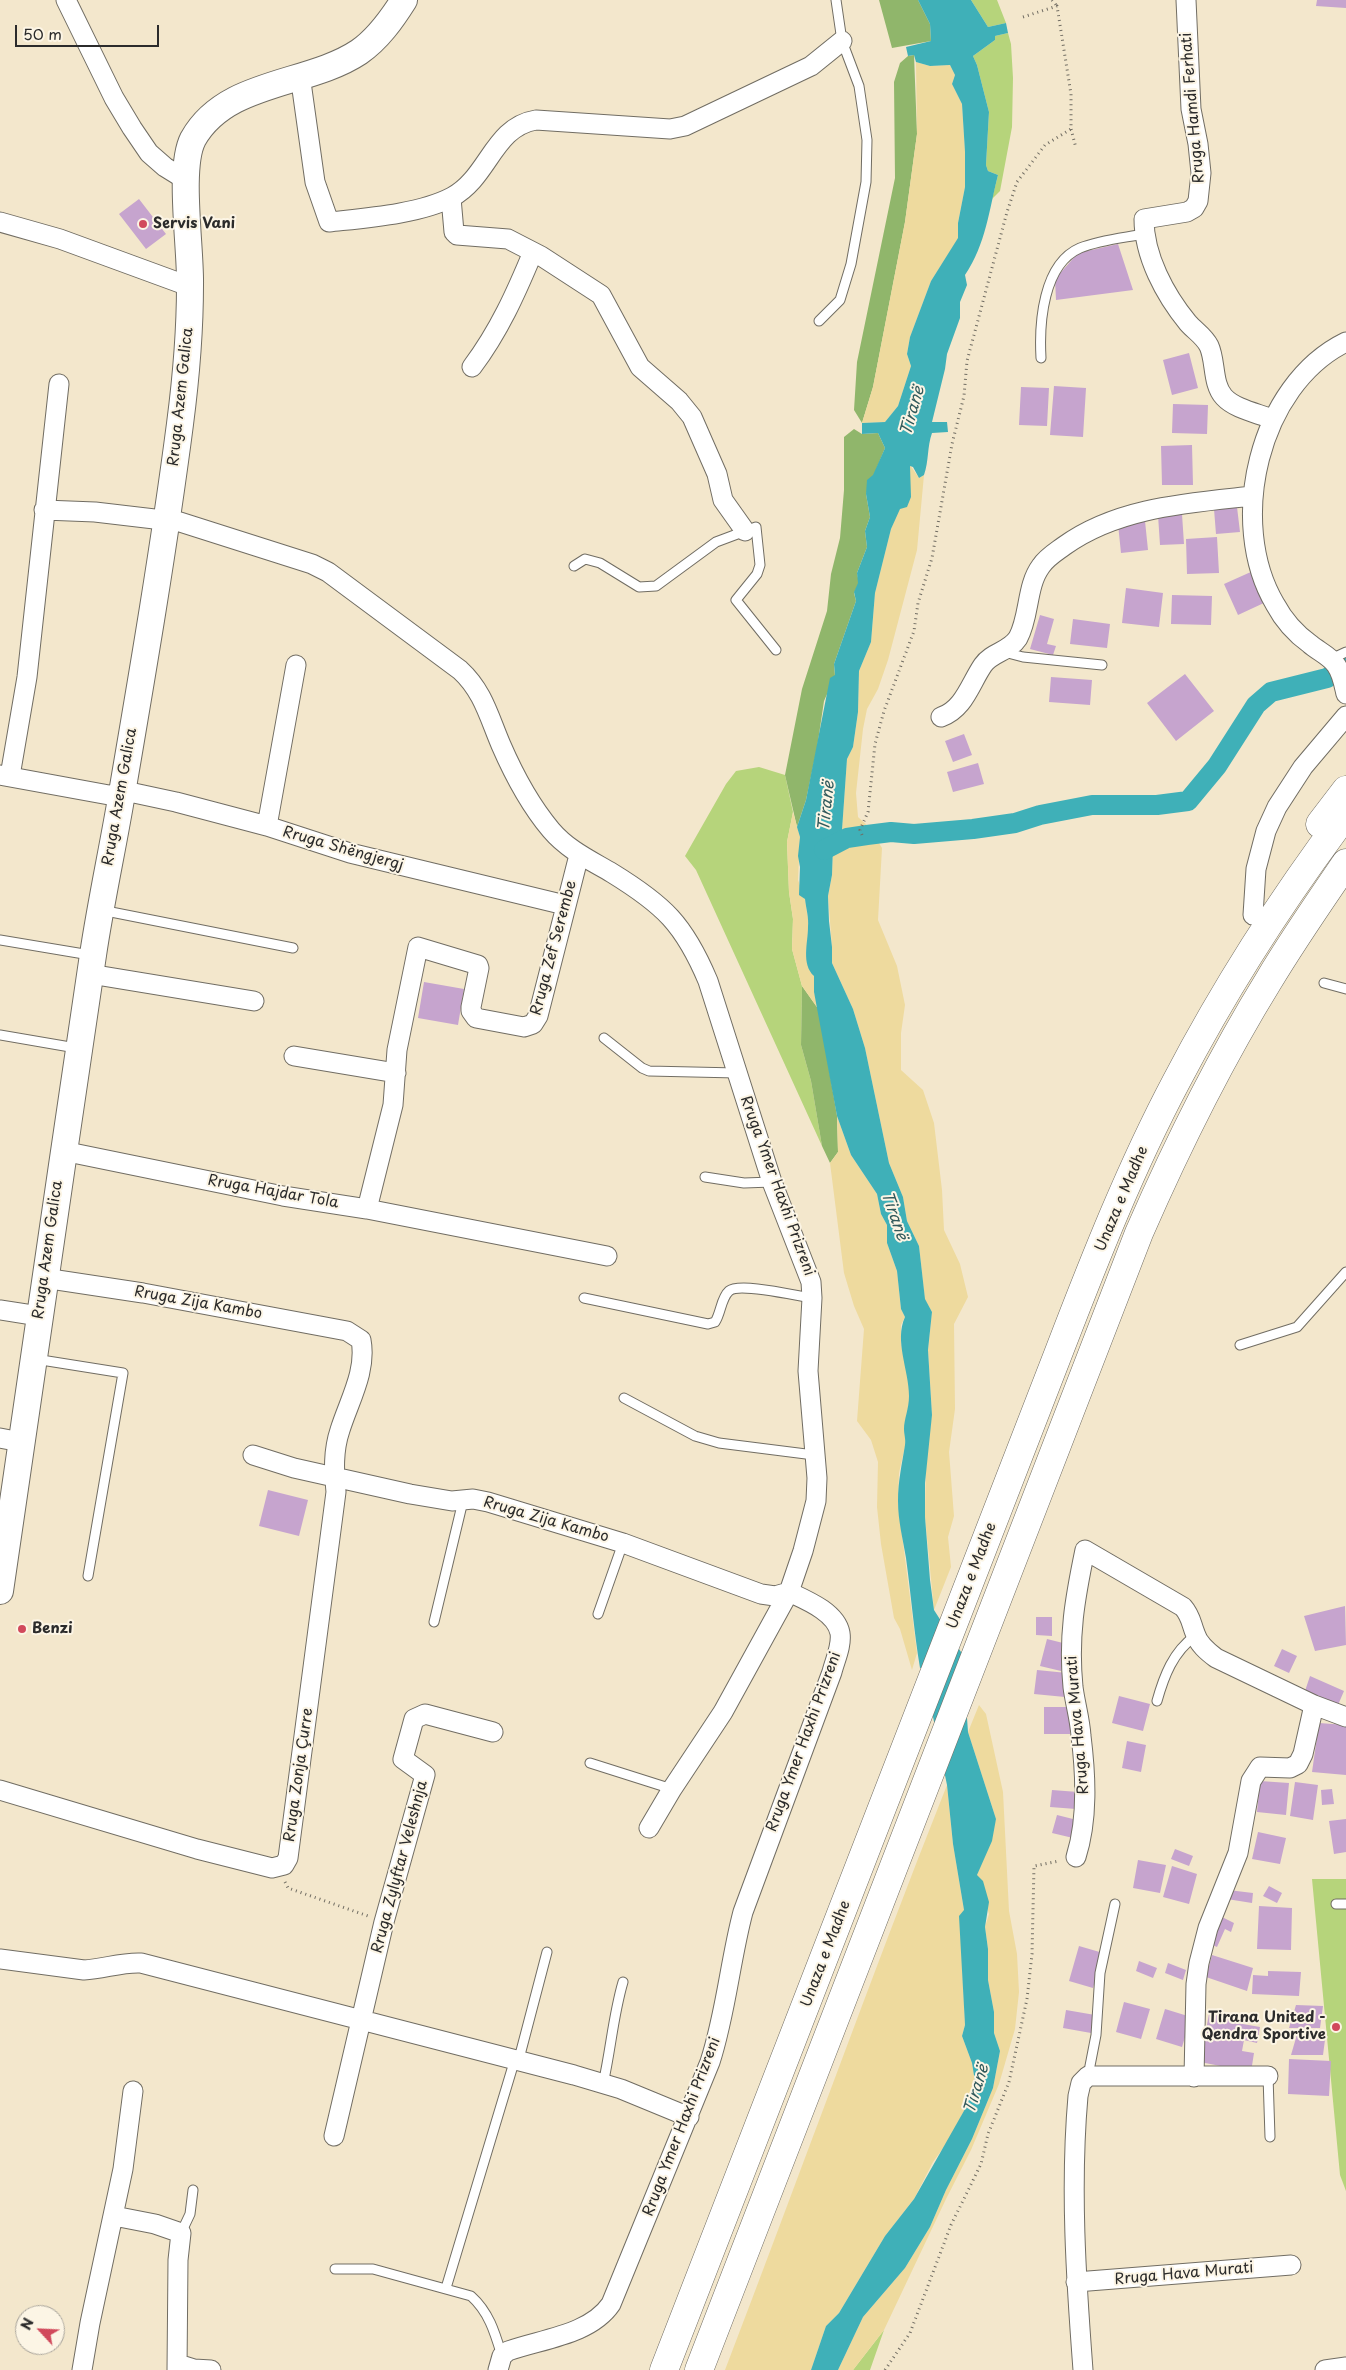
<!DOCTYPE html>
<meta charset="utf-8">
<style>
body{margin:0}
#map{position:relative;width:1346px;height:2370px;overflow:hidden;background:#f3e7cc;font-family:"Playpen Sans",sans-serif}
canvas{display:block}
.north{position:absolute;left:15px;top:2305px;width:50px;height:50px;box-sizing:border-box;background:#fcf5e5;border:1px solid #a8a49b;border-radius:50%;rotate:295deg;font-size:14px;font-weight:700;line-height:20px;text-align:center;color:#2b2b2b}
.north::after{content:'';display:block;margin:auto;width:18px;height:22px;background:#d1495b;clip-path:polygon(50% 0,100% 100%,50% 72%,0 100%)}
.scale{position:absolute;left:15px;top:25px;width:144px;height:22px;box-sizing:border-box;border:2px solid #2b2b2b;border-top:0;padding-left:6px;font-size:15px;line-height:18px;white-space:nowrap;color:#2b2b2b;-webkit-text-stroke:4px #fcf5e5;paint-order:stroke}
</style>
<div id="map">
<canvas width="1346" height="2370"></canvas>
<div class="north">N</div>
<div class="scale">50 m</div>
</div>
<script>
const ctx = document.querySelector('canvas').getContext('2d');
ctx.lineJoin = 'round';
function paint(path, color) { ctx.fillStyle = color; ctx.fill(path, 'evenodd'); }
function trace(path, color, width, dash) { ctx.strokeStyle = color; ctx.lineWidth = width; ctx.lineCap = dash ? 'butt' : 'round'; ctx.setLineDash(dash || []); ctx.stroke(path); }
function label(font, color, halo, rows, align = 'center') {
  ctx.font = font + ' "Playpen Sans",sans-serif'; ctx.lineWidth = 4; ctx.setLineDash([]); ctx.textBaseline = 'middle'; ctx.strokeStyle = halo; ctx.fillStyle = color; for (const [text, x, y, turn = 0] of rows) {
    ctx.save(); ctx.translate(x, y); ctx.rotate((+turn || 0) * Math.PI / 180); ctx.textAlign = isNaN(turn) ? turn : align; if (halo) ctx.strokeText(text, 0, 0); ctx.fillText(text, 0, 0); ctx.restore();
  }
}
paint(new Path2D(`
 M971 0H997L1006 23 988 27Z
 M1008 33 1011 44 1013 78 1012 127 1000 191 992 199 998 175 988 171 986 165 989 112 977 65 973 56 995 40V36Z
 M759 767 785 775 793 812 787 842 789 892 793 919 792 949 802 986 801 1045 811 1081 822 1146 696 870 685 856 726 784 736 771Z
 M1312 1879H1346V2191L1340 2175Z
 M884 2330 870 2370H853Z`), '#b6d47b');
paint(new Path2D(`
 M879 0H918L930 24 931 41 892 48Z
 M914 55 917 134 905 222 873 387 862 423 854 410 857 362 895 178 894 82 900 63 908 56Z
 M854 429 862 434 878 433 885 448 866 494 870 517 865 531 867 547 857 573 859 583 854 593 856 601 834 664 835 676 824 701 817 748 806 800 797 827 785 775 802 689 827 611 831 574 840 538 844 490V437Z
 M802 986 819 1010 837 1116 838 1152 830 1163 822 1146 811 1081 801 1045Z`), '#90b66b');
paint(new Path2D(`
 M916 62 930 66 950 65 955 75 952 84 962 104 965 152V187L958 223V239L931 281 910 337 907 354 911 366 898 406 885 422 862 423 873 387 905 222 917 134Z
 M910 465 919 478 924 475 917 550 888 660 878 689 867 709 863 729 856 793 858 817 870 828 882 848 878 920 897 966 905 1005 901 1033V1070L923 1090 934 1123 942 1190 944 1230 960 1264 968 1297 954 1324 955 1409 949 1452 954 1516 948 1537 951 1567 934 1610 925 1517 926 1456 932 1415 928 1350 932 1312 925 1300 919 1246 907 1221 903 1197 889 1163 865 1048 853 1009 832 963V947L828 896 832 875 833 847 842 830 847 759 853 747 858 712 859 671 871 642 875 593 891 529 910 480Z
 M793 812 800 837 798 880 805 899 809 925 806 955 814 976V992L819 1010 802 986 792 949 793 919 789 892 787 842Z
 M837 1116 851 1155 877 1194 881 1214 887 1225V1243L897 1271 901 1309 905 1317 901 1325V1344L909 1382V1412L904 1429 906 1442 899 1473 898 1503 917 1653 912 1670 900 1629 894 1618 881 1544 877 1507 878 1462 871 1440 857 1421 864 1329 854 1306 844 1273 830 1163 838 1152Z
 M979 1705 986 1714 1003 1792 1009 1911 1017 1954 1019 1992 1015 2029 999 2084 971 2150 946 2199 884 2330 853 2370H838L863 2317 905 2268 930 2227 946 2190 972 2139 993 2088 1000 2051 994 2033V2012L988 1980V1949L985 1927 989 1914 977 1875 996 1819 968 1732Z
 M947 1785 953 1844 964 1910 962 1963 965 2025 962 2036 972 2063 975 2082 965 2109 949 2140 933 2162 914 2199 885 2236 839 2313 826 2326 811 2370H725C800 2175 870 1979 947 1785Z`), '#eeda9e');
paint(new Path2D(`
 M918 0H971L988 27 1006 23 1008 33 995 36V40L973 56 977 65 989 112 986 165 988 171 998 175C989 210 986 244 965 275L967 285 960 302V318L947 354 945 369 932 422H947L948 432 932 433C927 447 929 461 924 475L919 478 913 467 910 466 911 497 907 507 900 509 891 529 875 593 871 642 859 671 858 712 853 747 847 759 842 830 833 847 832 875 828 896 829 921 832 947V963L853 1009 865 1048 889 1163 903 1197 907 1221 919 1246 925 1299 932 1312 928 1350 932 1415 925 1483V1517L930 1580 934 1610 961 1652 974 1650 963 1661 968 1732 996 1819 992 1841 977 1875 983 1881 989 1902 985 1927 988 1949V1980L994 2012V2033L1000 2051 993 2088 972 2139 946 2190 930 2227 905 2268 863 2317 838 2370H811L826 2326 839 2313 885 2236 914 2199 965 2109 975 2082 972 2063 962 2036 965 2025 959 1916 964 1910 953 1844 947 1785 923 1668H920C914 1631 911 1595 906 1558 903 1539 898 1521 898 1501 898 1481 902 1464 905 1445 906 1439 904 1435 904 1429 904 1419 909 1409 909 1396 909 1370 894 1341 905 1317L901 1309 897 1271 887 1243V1225L881 1214 877 1194 851 1155 837 1116 814 992V976C801 964 808 943 808 927 809 918 806 908 805 899L799 895 800 867 798 856 800 837 797 827 806 800 830 678 835 675 834 664 856 601 854 592 858 583 857 573 867 547 865 531 870 517 866 494 867 480 873 475 885 448 878 433 862 434V423L885 422 898 406 911 366 907 354 910 337 931 281 958 238V223L965 187V152L962 104 952 84 955 75 950 65 930 66 916 62 914 55 908 56 906 47 931 41 930 24Z`), '#3fb0b8');
trace(new Path2D(`
 M824 850 847 838 867 835 891 832 914 834 973 829 1015 823 1040 815 1092 805H1157L1188 801 1217 766 1256 705 1271 692 1327 678 1346 666`), '#3fb0b8', 20);
paint(new Path2D(`
 M1317 0H1346V8L1316 6Z
 M139 199 166 234 146 249 119 214Z
 M1118 244 1133 290 1056 300 1055 279 1078 253Z
 M1189 353 1198 388 1172 395 1163 360Z
 M1054 386 1086 388 1083 437 1050 435Z
 M1021 387 1049 388 1047 426 1019 425Z
 M1173 404 1208 405 1207 434 1172 433Z
 M1192 445 1193 485H1162L1161 446Z
 M1237 507 1240 532 1216 534 1214 509Z
 M1182 514 1184 544 1160 545 1158 515Z
 M1145 521 1148 550 1121 553 1118 524Z
 M1217 537 1219 573 1187 574 1186 539Z
 M1253 571 1266 602 1238 615 1224 584Z
 M1126 588 1163 593 1159 627 1122 623Z
 M1172 595 1212 596 1211 625 1171 624Z
 M1040 615 1054 619 1047 644 1056 646 1053 655 1030 649Z
 M1073 619 1110 624 1107 648 1070 644Z
 M1185 674 1214 711 1176 741 1147 703Z
 M1051 677 1092 680 1090 705 1049 702Z
 M964 734 972 755 953 762 945 741Z
 M978 763 984 784 953 792 947 772Z
 M424 982 464 989 458 1025 418 1018Z
 M268 1490 308 1500 299 1536 259 1526Z
 M1345 1606 1346 1645 1315 1651 1304 1616Z
 M1036 1617H1052V1636L1036 1635Z
 M1047 1639 1067 1644 1061 1671 1040 1666Z
 M1282 1649 1297 1656 1289 1673 1274 1666Z
 M1037 1670 1067 1673 1065 1697 1034 1694Z
 M1310 1676 1344 1691 1338 1705 1305 1691Z
 M1119 1696 1150 1704 1143 1731 1112 1723Z
 M1044 1707H1070V1734H1044Z
 M1319 1723 1346 1725V1775L1312 1772Z
 M1127 1741 1146 1745 1141 1772 1122 1768Z
 M1260 1781 1289 1783 1286 1815 1257 1812Z
 M1295 1782 1318 1785 1313 1820 1290 1816Z
 M1332 1789 1334 1804 1322 1805 1321 1790Z
 M1052 1790 1078 1792 1076 1809 1050 1807Z
 M1057 1815 1077 1820 1073 1838 1052 1833Z
 M1346 1819V1852L1334 1854 1329 1821Z
 M1258 1832 1286 1838 1280 1864 1252 1859Z
 M1175 1849 1193 1856 1189 1866 1171 1859Z
 M1138 1860 1166 1865 1160 1893 1133 1888Z
 M1172 1866 1197 1874 1189 1904 1163 1897Z
 M1269 1886 1282 1893 1277 1903 1263 1896Z
 M1228 1890 1253 1893 1252 1903 1227 1899Z
 M1259 1906 1292 1908 1291 1950 1257 1949Z
 M1220 1916 1234 1923 1231 1932 1225 1929 1217 1947 1208 1943Z
 M1079 1946 1103 1953 1093 1988 1069 1981Z
 M1212 1955 1253 1968 1247 1991 1206 1977Z
 M1139 1961 1157 1968 1153 1978 1136 1971Z
 M1168 1963 1186 1970 1183 1980 1165 1973Z
 M1268 1971 1301 1972 1299 1996 1252 1994 1253 1975 1268 1976Z
 M1124 2002 1150 2009 1141 2039 1116 2032Z
 M1296 2005 1323 2006 1320 2028H1289Z
 M1165 2009 1191 2017 1182 2047 1156 2039Z
 M1066 2010 1095 2015 1091 2033 1063 2028Z
 M1209 2014 1238 2019 1237 2023 1260 2027 1257 2043 1244 2040 1242 2051 1254 2053 1251 2072 1200 2062Z
 M1298 2031 1326 2032 1323 2055H1291Z
 M1289 2059 1331 2061 1329 2096 1288 2094Z`), '#c6a4ce');
const service = new Path2D(`
 M819 321 840 300 851 264 866 182 867 140 859 86 842 41 836 0
 M1041 358C1039 323 1043 264 1080 248 1100 240 1123 238 1144 234
 M574 566 585 559 600 563 639 587 656 586 716 542 756 527 760 565 757 574 736 600 776 650
 M1004 652 1023 657 1102 665
 M1331 659 1346 652
 M101 910 293 948
 M0 940 90 955
 M1324 983 1346 989
 M0 1035 76 1048
 M604 1038 642 1068 649 1071 737 1073
 M705 1177 744 1183 772 1182
 M584 1298 708 1324 715 1322C721 1313 721 1298 729 1291 739 1282 797 1296 812 1298
 M1240 1345 1297 1327 1346 1272
 M35 1359 123 1373 88 1576
 M624 1398 695 1436 719 1443 814 1455
 M598 1614 623 1543
 M434 1622 463 1501
 M1157 1701C1164 1676 1173 1652 1195 1636
 M590 1763 672 1789
 M1336 1904H1346
 M1088 2076 1096 2035 1100 1973 1115 1904
 M1268 2076 1270 2137
 M603 2084C611 2049 613 2016 623 1982
 M181 2233 190 2214 193 2190
 M335 2269H373L471 2296C489 2312 495 2333 502 2356
 M446 2288 512 2069 521 2051 547 1952`);
const minor = new Path2D(`
 M66 0 114 98 132 128 149 153 165 167 186 180
 M1186 0 1191 109 1198 144 1201 173 1198 201 1194 208 1187 212 1144 219C1144 256 1165 295 1188 323 1195 331 1204 336 1209 346 1216 361 1212 384 1224 397 1235 409 1257 413 1272 419
 M300 75 315 182 329 222C365 218 420 214 452 197 489 177 493 127 536 120L670 129 685 126 811 66 842 41
 M451 198 454 232 457 235 508 239 541 256 601 295 640 367 679 401 692 417 717 474 723 500 745 531
 M0 222 60 239 191 287
 M1346 342C1258 385 1227 523 1275 604 1283 619 1296 634 1310 644 1318 651 1330 656 1336 665 1342 673 1344 685 1346 694
 M472 367C499 331 516 293 533 252
 M44 510 95 512 180 522 312 564 328 572 460 670C483 691 489 717 501 745 514 775 530 805 551 830 568 850 590 860 612 873 664 905 684 924 708 981L772 1182 811 1282 812 1298 808 1371 817 1478 816 1501 803 1551 789 1592 723 1712 672 1789 649 1828
 M941 717C964 709 970 684 983 665 992 652 1009 652 1018 638 1030 616 1026 586 1041 566 1047 557 1056 552 1064 546 1118 507 1189 503 1253 496
 M0 775 109 795 134 793 176 802 267 826 350 853 565 905
 M10 776 27 677 59 384
 M267 826 296 665
 M1253 915 1256 869 1266 831 1277 807 1303 767 1346 716
 M90 974 254 1001
 M294 1056 396 1073
 M63 1151 283 1196 367 1209 607 1256
 M367 1209 393 1105 397 1050 418 947 478 965 479 968 471 1007V1011L476 1018 524 1027 533 1024 538 1016 579 855
 M0 1310 39 1316
 M0 1438 21 1442
 M253 1455 294 1468 410 1494 452 1501 473 1499 488 1502 623 1543 761 1594 775 1596 789 1592
 M0 1790 197 1849 272 1868 284 1865 288 1858 336 1492C334 1471 333 1451 340 1430 349 1401 367 1371 361 1340L347 1331 143 1293 44 1278
 M1076 1857C1088 1819 1086 1776 1081 1736 1080 1719 1075 1703 1073 1687 1068 1637 1075 1598 1085 1550L1183 1607C1191 1616 1191 1623 1195 1633 1198 1644 1208 1652 1216 1658L1314 1705 1346 1717
 M0 1959 84 1970C104 1969 121 1962 141 1963L574 2075 621 2089 689 2117
 M1194 2077 1196 1984 1199 1963 1208 1928 1238 1853 1251 1781 1260 1767 1290 1768 1298 1764 1303 1754 1314 1705
 M334 2136 384 1922 425 1775 403 1759 414 1719 425 1714 493 1732
 M114 2216 155 2224 181 2233 178 2260 177 2370
 M1076 2282 1291 2265
 M178 2364 194 2369 211 2370
 M82 2370 90 2323 123 2169 133 2091
 M498 2370 502 2356 508 2351C541 2339 590 2335 611 2304L710 2062C726 2013 730 1961 743 1912L832 1672C835 1660 842 1646 840 1633 836 1612 806 1600 789 1592
 M1083 2370C1076 2278 1070 2187 1078 2096L1081 2083 1088 2076H1268
 M1325 2370 1346 2367`);
const secondary = new Path2D(`
 M0 1591C30 1378 62 1167 93 955 101 901 113 847 122 793 143 670 164 547 180 424 186 378 190 331 190 285 191 249 178 168 193 139 226 80 308 86 359 52 378 39 392 19 404 0`);
const trunk = new Path2D(`
 M1320 824 1346 790
 M664 2370 1060 1349C1095 1258 1131 1167 1176 1082 1225 988 1282 899 1346 814
 M699 2370 1139 1233C1177 1146 1219 1061 1269 980 1293 940 1320 901 1346 863`);
trace(service, '#716d63', 11);
trace(minor, '#716d63', 21);
trace(secondary, '#716d63', 28);
trace(trunk, '#716d63', 29);
trace(new Path2D(`
 M1052 0 1057 6
 M1023 17 1057 6 1071 94V129L1076 148
 M862 835 860 830 868 812 875 744 884 711 914 631 918 603 932 558 952 444 964 396 967 361 1007 212 1017 182 1045 145 1071 129
 M285 1882 288 1888 368 1916
 M885 2370 910 2333 951 2225 981 2164 988 2134 1009 2082 1027 1999 1032 1954 1034 1866 1059 1861`), '#716d63', 3, [1, 4]);
trace(service, '#fff', 9);
trace(minor, '#fff', 19);
trace(secondary, '#fff', 26);
trace(trunk, '#fff', 28);
for (const [x, y, r, color] of [
 [143,224,5,"#d1495b"],
 [22,1629,5,"#d1495b"],
 [1336,2027,5,"#d1495b"]
]) { const dot = new Path2D(); dot.arc(x, y, r, 0, 2 * Math.PI); ctx.fillStyle = color; ctx.fill(dot); trace(dot, '#fcf5e5', 2); }
label('15px', '#2b2b2b', '#fcf5e5', [
 ["Rruga Hamdi Ferhati",1193,108,-95],
 ["Rruga Azem Galica",181,397,-84],
 ["Rruga Azem Galica",120,797,-80],
 ["Rruga Shëngjergj",343,849,16],
 ["Rruga Zef Serembe",554,948,-75],
 ["Rruga Ymer Haxhi Prizreni",777,1186,70],
 ["Rruga Hajdar Tola",273,1192,10],
 ["Unaza e Madhe",1122,1199,-67],
 ["Rruga Azem Galica",48,1250,-82],
 ["Rruga Zija Kambo",198,1303,10],
 ["Rruga Zija Kambo",546,1520,16],
 ["Unaza e Madhe",972,1576,-69],
 ["Rruga Hava Murati",1078,1725,-95],
 ["Rruga Ymer Haxhi Prizreni",804,1742,-70],
 ["Rruga Zonja Çurre",299,1775,-82],
 ["Rruga Zylyftar Veleshnja",400,1867,-75],
 ["Unaza e Madhe",826,1954,-69],
 ["Rruga Ymer Haxhi Prizreni",682,2127,-69],
 ["Rruga Hava Murati",1184,2274,-5]
]);
label('bold 15px', '#2b2b2b', '#fcf5e5', [
 ["Servis Vani",153,224],
 ["Benzi",32,1629],
 ["Tirana United -",1326,2018,"right"],
 ["Qendra Sportive",1326,2035,"right"]
], 'left');
label('italic 16px', '#325a5c', '#fcf5e5', [
 ["Tiranë",913,411,-74],
 ["Tiranë",827,806,-84],
 ["Tiranë",894,1216,71],
 ["Tiranë",977,2089,-73]
]);
</script>
